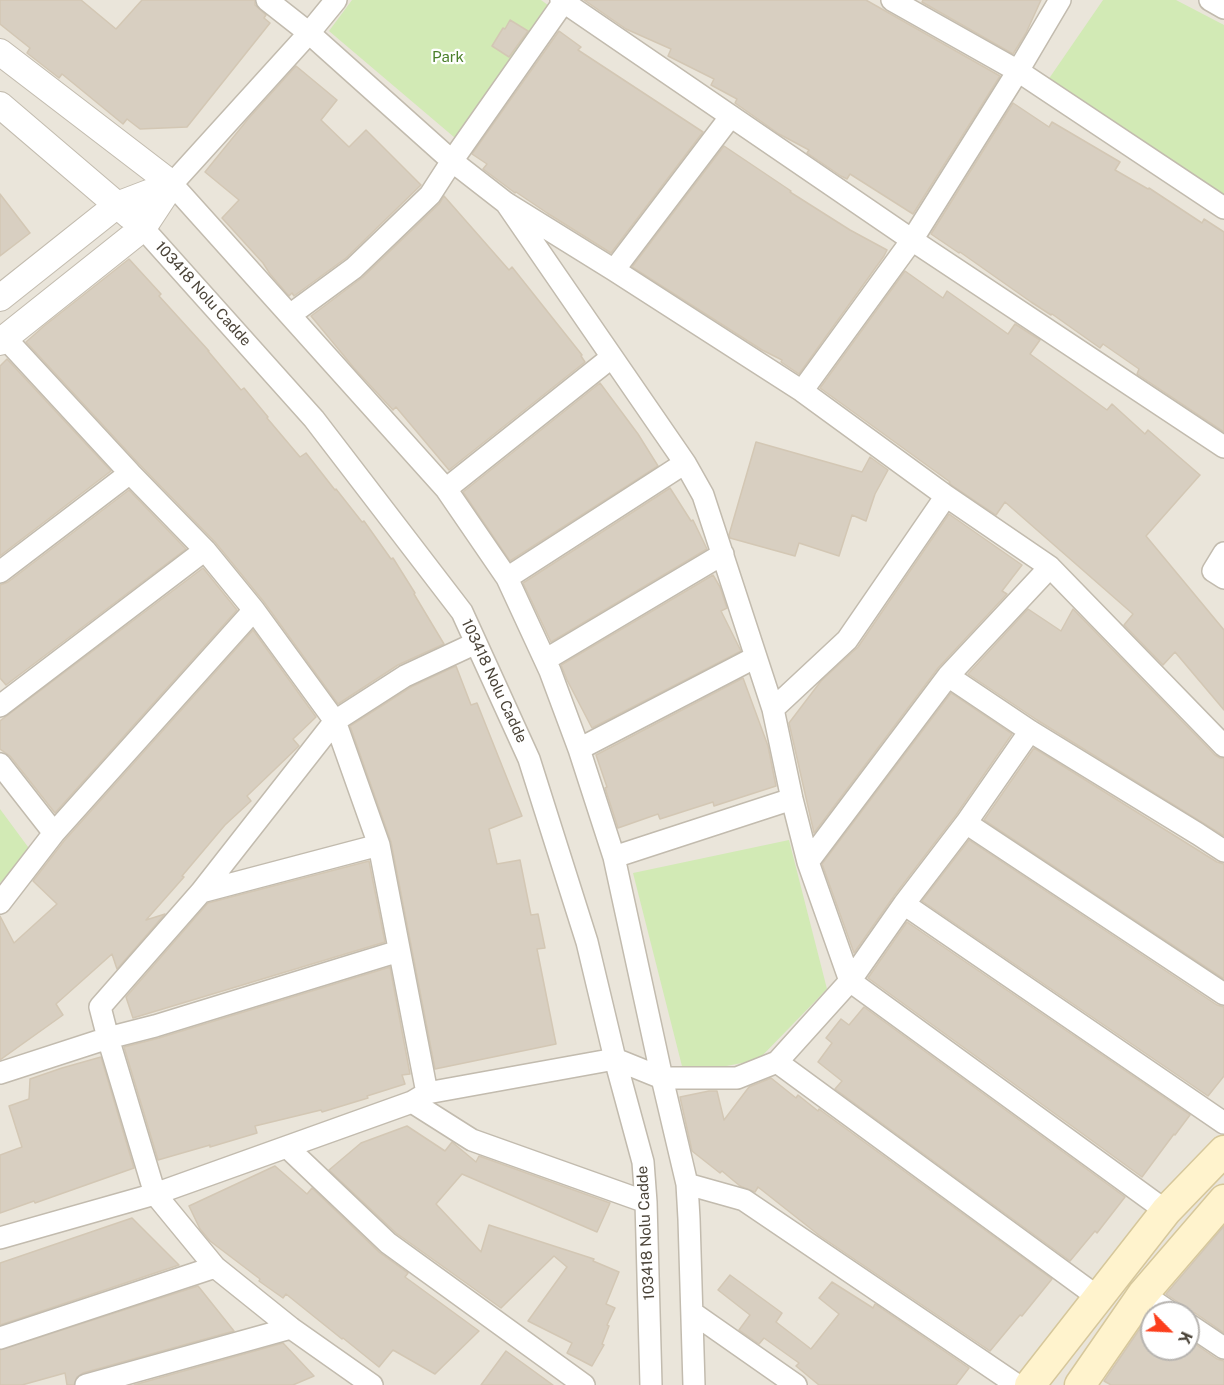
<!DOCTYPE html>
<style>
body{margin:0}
#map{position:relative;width:1224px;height:1385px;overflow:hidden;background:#f6f3ec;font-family:"Public Sans",sans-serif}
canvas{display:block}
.north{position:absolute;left:1140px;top:1301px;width:60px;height:60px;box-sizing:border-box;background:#fff;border:2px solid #b7b4b0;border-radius:50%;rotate:114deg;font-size:16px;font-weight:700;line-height:24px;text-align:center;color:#4b4439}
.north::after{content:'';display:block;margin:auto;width:21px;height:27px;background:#fc3f1d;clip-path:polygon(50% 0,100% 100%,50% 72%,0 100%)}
</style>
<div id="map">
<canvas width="1224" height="1385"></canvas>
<div class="north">K</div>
</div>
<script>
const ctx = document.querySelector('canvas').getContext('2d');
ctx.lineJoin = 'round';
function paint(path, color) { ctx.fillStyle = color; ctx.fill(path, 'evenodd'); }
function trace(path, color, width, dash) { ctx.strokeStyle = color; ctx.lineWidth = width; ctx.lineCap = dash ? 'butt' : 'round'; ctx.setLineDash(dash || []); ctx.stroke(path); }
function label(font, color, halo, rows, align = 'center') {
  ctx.font = font + ' "Public Sans",sans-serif'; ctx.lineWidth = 4.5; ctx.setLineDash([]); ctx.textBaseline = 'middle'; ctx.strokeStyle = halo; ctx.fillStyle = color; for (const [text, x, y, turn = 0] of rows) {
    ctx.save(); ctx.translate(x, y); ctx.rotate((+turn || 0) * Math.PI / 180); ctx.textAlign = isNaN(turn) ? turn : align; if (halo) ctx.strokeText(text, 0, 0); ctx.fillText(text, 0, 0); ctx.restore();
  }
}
paint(new Path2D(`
 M0 0H1224V1385H0ZM1152 1313H1188V1349H1152Z`), '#eae5da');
paint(new Path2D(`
 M352 0H541L552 8 461 143 329 31Z
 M1103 0H1176L1224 25V195L1048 80Z
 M0 809 31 851 0 883Z
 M789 840 827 989 758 1060 684 1074 633 873Z`), '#d2eab5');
const building = new Path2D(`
 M0 0H81L116 29 142 0H255V5L266 15 264 18 270 23 187 127 140 129 127 119 123 124 62 74 59 78 27 53 30 48 0 24Z
 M584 0H866L1000 76 913 214 850 174 847 179 841 176 807 153 809 150 779 134 735 103 737 99 711 85 714 79 668 56 671 49 626 29Z
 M923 0H1041L1026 33 1013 54 922 2Z
 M510 20 528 31 509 57 492 46 503 28 505 29Z
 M559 31 581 47 578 50 703 132 611 253 547 213 516 192 515 193 483 169 487 164 472 154Z
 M296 66 337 100 321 120 349 147 366 130 421 185 346 258 294 296 292 293 289 296 270 274 263 263 222 218 239 200 205 172 248 119Z
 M1013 103 1049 127 1052 122 1120 162 1115 170 1148 189 1149 188 1202 223 1204 219 1224 232V432L1137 374 1139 369 1103 344 1100 348 1052 314 1051 315 1031 302 960 252 959 253 931 234Z
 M724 146 791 191 790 192 850 230 887 250 884 256 799 374 781 362 782 360 762 350 632 267Z
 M0 194 30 233 0 256Z
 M444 196 509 270 512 267 582 355 581 356 585 362 449 470 396 407 393 410 354 368 311 316 363 277 439 204Z
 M129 259 161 294 159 296 209 351H208L241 390 244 388 268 417 267 418 300 457 306 453 335 490 336 489 362 522 364 521 391 559 393 558 415 593 414 594 444 644 398 665 338 704 264 602 215 542 139 464 26 342 44 326Z
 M905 271 943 298 947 291 1008 334 1015 324 1040 340 1030 354 1107 410 1112 404 1145 434 1148 430 1200 475 1146 536 1224 630V710L1175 652 1163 665 1124 625 1133 614 1005 502 996 515 953 486 949 483 950 482 820 388Z
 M7 359 111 471 0 556V366Z
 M600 383 638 434 658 466 510 561 463 492Z
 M756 442 862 472 870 457 888 470 875 494 866 521 852 515 839 556 799 543 795 556 730 538 729 535Z
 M670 488 691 521 693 520 707 549 551 642 523 583Z
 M129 490 186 549 6 685 0 678V585L8 582Z
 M949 514 1022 565 1002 591 1007 594 938 668 814 833 789 723 821 681 858 647Z
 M203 568 237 610 55 813 10 756 0 749V721Z
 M713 575 720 587 727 608 721 611 741 651 592 728 567 680 561 665Z
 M1028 609 1061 631 1073 609 1215 755 1220 758H1224V836L1037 720 968 674Z
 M253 630 316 717 293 739 299 746 247 796 251 801 225 825 182 876 184 877 146 920 165 914 117 969 112 954 56 1004 63 1015 0 1060V916L14 943 57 904 33 881 64 841Z
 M456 666 471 705 477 703 522 816 489 829 497 864 520 860 531 915 538 914 545 948 537 949 556 1044 435 1069 391 842 350 726 411 687Z
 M743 678 768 746 776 786 714 806 713 802 660 819 658 814 618 828 605 788 607 787 596 755Z
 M951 693 1012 734 956 815 894 896 854 953 822 864Z
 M1034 748 1217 862 1224 864V979L984 820Z
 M969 840 1217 1005 1224 1007V1076L1208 1096 922 901Z
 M369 861 385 942 133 1018 126 997 208 903Z
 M907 922 1190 1115 1175 1135 1174 1134 1142 1177 868 978Z
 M390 967 410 1074 402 1075 405 1084 367 1096 368 1098 322 1112 321 1110 255 1126 257 1133 210 1147V1145L158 1160 124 1047 159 1038Z
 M864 1007 1125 1197 1097 1233 1095 1231 1070 1261 835 1089 842 1081 818 1062 832 1043 826 1038 841 1019 849 1025Z
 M101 1057 134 1168 35 1203 34 1201 0 1213V1155L22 1147 9 1106 29 1099 30 1079 62 1068Z
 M771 1078 796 1098 798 1095 818 1111 819 1109 1052 1279 1022 1316 1020 1315 990 1351 820 1236 758 1187 755 1192 740 1186 722 1171 720 1173 692 1151 680 1097 709 1091H717L724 1120 749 1087Z
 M407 1126 445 1151 452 1142 476 1162 479 1156 610 1203 597 1232 462 1174 436 1204 481 1252 489 1225 594 1259 593 1261 619 1272 606 1304 615 1308 607 1325 609 1326 602 1344 604 1345 592 1366 567 1353 572 1343 528 1321 567 1267 554 1256 501 1308 396 1233 329 1170 361 1143Z
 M275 1166 307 1194 312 1188 379 1252 408 1273 405 1277 479 1331 435 1374 393 1350 379 1367 343 1338 342 1339 286 1294 283 1298 259 1281 260 1279 210 1241 200 1229 189 1206Z
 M132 1218 179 1265 0 1325V1263Z
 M1224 1226V1333L1195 1313 1189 1311 1183 1312 1182 1307 1179 1303 1166 1294Z
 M730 1275 782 1313 776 1322 811 1349 839 1314 819 1298 832 1282 873 1308 875 1304 969 1368 956 1385H819L796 1366 799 1363 764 1338 759 1344 739 1330 750 1315 718 1290Z
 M198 1286 234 1331 83 1373 77 1377 74 1385H67L65 1373 22 1385H0V1350Z
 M1150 1314 1152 1316V1349H1188V1339L1217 1359 1224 1361V1385H1111L1104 1381Z
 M283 1343 314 1376 293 1385H134Z
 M506 1351 553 1385H481Z`);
paint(building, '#d8cfc1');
trace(building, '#d3c7b4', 1.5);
const minor = new Path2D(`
 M267 0 309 33 452 161 506 203 614 270 802 391 946 496 1050 567 1224 746
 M336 0 309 33 172 184 446 489 507 578 550 671 579 749 614 857 662 1078 687 1184 689 1219 694 1385
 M561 0 912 240 1224 447
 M892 0 1018 71 1224 208
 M1210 0 1224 8
 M506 203 685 463 703 495 773 709 792 799 808 862 850 981 1166 1211
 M143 228 314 419 462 612 529 759 587 942 615 1059 643 1162 646 1202 651 1385
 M614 270 731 116
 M290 315 354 268 430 195 452 161 565 0
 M5 338 130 473 205 550 254 610 335 721 379 845 427 1093
 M802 391 912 240 1018 71 1060 0
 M446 489 612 357
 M1224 553 1213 571 1224 578
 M0 572 130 473
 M507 578 685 463
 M545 660 723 554
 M948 676 1030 731 1198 834 1224 851
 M0 706 205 550
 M773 709 847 640 946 496
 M579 749 756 657
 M0 764 54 833
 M966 823 1224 994
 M614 857 792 799
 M808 862 948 676 1050 567
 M201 892 379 845
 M0 903 54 833 254 610
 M904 904 1224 1123
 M777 1062 1099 1298
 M0 1073 108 1038 155 1026 399 951
 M412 1102 472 1140 646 1202
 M287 1147 388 1243 584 1385
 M687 1184 744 1200 1017 1385
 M0 1238 155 1194 412 1102 427 1093 615 1059 662 1078H737L777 1062 850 981 904 904 966 823 1030 731
 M1143 1294 1171 1313
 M693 1313 796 1385
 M1188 1324 1224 1348
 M0 1338 215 1267
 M86 1385 291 1328
 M372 1385 291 1328 215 1267 155 1194 108 1038 100 1007 201 892 335 721 405 676 476 643`);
const tertiary = new Path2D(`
 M0 52 172 184
 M0 105 130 216
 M0 298 117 205 172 184
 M0 342 143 228 172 184`);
const secondary = new Path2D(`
 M1030 1385 1166 1211 1224 1151
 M1080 1385 1143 1294 1224 1200`);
trace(minor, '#c2bbae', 24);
trace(tertiary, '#c2bbae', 28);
trace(secondary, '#d6c79b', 33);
trace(minor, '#fff', 21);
trace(tertiary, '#fff', 26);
trace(secondary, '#fff3cd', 30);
label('15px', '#4a7f2a', '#fff', [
 ["Park",448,57]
]);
label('15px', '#4b4439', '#fff', [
 ["103418 Nolu Cadde",203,294,48],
 ["103418 Nolu Cadde",494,681,65],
 ["103418 Nolu Cadde",646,1233,-93]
]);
</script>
